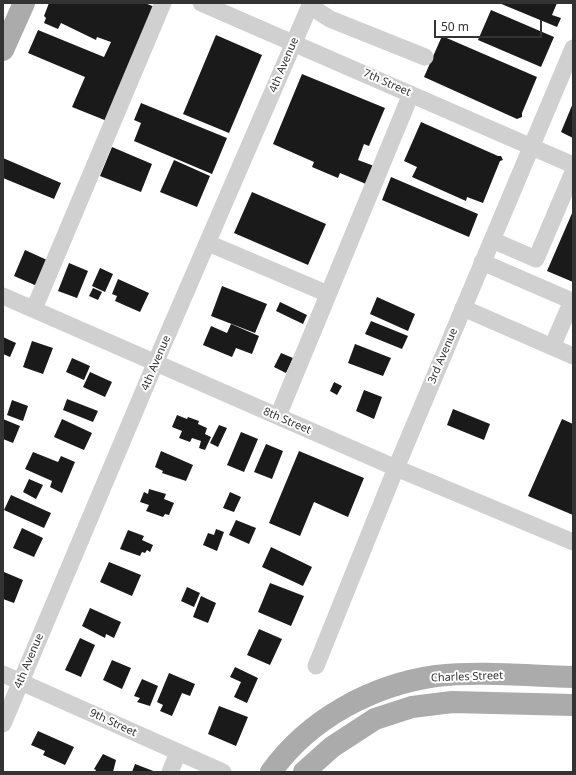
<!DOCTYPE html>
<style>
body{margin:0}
#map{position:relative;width:576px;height:775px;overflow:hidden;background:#fff;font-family:"Noto Sans",sans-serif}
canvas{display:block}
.frame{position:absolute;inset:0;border:4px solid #333;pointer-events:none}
.scale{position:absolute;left:434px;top:20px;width:108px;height:18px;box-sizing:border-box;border:2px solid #333;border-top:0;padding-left:5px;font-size:12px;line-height:14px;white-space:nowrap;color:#333;-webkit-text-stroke:3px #fff;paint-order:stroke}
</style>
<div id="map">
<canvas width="576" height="775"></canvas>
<div class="frame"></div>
<div class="scale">50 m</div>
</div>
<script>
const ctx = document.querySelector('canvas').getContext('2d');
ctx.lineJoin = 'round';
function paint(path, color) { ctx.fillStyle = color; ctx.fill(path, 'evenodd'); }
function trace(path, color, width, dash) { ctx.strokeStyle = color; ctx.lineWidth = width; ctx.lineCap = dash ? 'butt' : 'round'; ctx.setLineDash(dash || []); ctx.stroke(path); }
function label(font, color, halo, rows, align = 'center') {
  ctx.font = font + ' "Noto Sans",sans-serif'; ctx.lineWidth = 4; ctx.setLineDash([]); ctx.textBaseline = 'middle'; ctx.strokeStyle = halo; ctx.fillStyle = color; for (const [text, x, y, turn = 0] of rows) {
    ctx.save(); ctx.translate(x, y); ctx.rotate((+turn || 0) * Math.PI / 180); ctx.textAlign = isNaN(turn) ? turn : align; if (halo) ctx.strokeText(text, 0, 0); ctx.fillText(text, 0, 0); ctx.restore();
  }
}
paint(new Path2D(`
 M49 3H145L157 8 107 121 72 107 85 77 28 53 38 30 104 57 111 42 97 37 96 40 61 23 58 29 44 23 46 18 44 16Z
 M499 3H557L552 15 561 18 557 27Z
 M491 10 554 37 541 67 478 40Z
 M216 35 262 55 229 133 183 114Z
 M442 36 537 77 522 113V117L517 119 424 77Z
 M302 74 385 108 369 146 364 144 358 160 374 166 366 184 340 173 338 178 312 167 314 162 273 144Z
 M141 103 227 138 212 174 134 141 141 123 134 120Z
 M573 103V138L561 132Z
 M421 122 498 156H501L503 160 500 161 483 203 467 197 466 201 412 177 417 167 404 161Z
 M112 147 152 164 141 192 100 176Z
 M3 158 61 183 54 199 3 178Z
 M174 160 210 176 197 207 160 192Z
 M391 177 478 214 469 237 382 200Z
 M252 192 326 224 308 265 234 233Z
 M573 211V282L547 271Z
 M25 250 47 260 37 286 14 276Z
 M69 263 88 271 77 298 58 291Z
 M100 268 113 274 105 292 92 286Z
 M118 279 149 293 140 312 115 301 117 296 112 294Z
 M222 286 267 304 255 333 211 316Z
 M93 288 102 292 98 300 89 296Z
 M377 297 415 314 408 331 370 314Z
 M280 302 307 315 303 324 276 311Z
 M371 321 408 336 402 349 365 334Z
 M231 324 259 336 252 354 236 348 232 357 203 345 211 326 227 333Z
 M3 337 16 343 10 357 3 354Z
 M32 341 53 348 43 374 23 367Z
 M355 344 391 358 383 376 348 363Z
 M281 353 293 358 286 373 274 367Z
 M72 358 90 366 84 380 66 372Z
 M90 372 112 382 105 397 83 387Z
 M334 382 342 386 337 395 330 391Z
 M364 390 382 397 374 419 356 411Z
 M67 399 98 411 93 422 63 410Z
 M12 400 28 406 23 421 7 415Z
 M453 409 490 424 484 440 447 425Z
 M177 415 187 419 188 417 199 421 198 424 207 428 205 434 211 437 205 450 199 448 201 441 192 438 190 442 179 438 182 431 172 427Z
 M3 419 20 426 13 443 3 439Z
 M62 419 92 433 84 450 54 437Z
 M562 419 573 424V515L528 496Z
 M219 425 227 428 218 447 210 443Z
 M241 432 258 439 244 472 227 465Z
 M266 444 283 451 272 479 254 472Z
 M161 451 193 465 186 481 162 473 163 471 155 467Z
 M299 451 364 478 348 517 314 502 300 536 269 523Z
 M33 452 58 462 61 456 75 462 62 493 50 487 52 481 25 469Z
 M29 479 43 485 36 499 23 492Z
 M149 489 166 494 164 499 174 503 169 515 165 514 163 517 146 511 149 505 140 502 144 492 148 494Z
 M230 492 241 497 234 512 223 508Z
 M11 495 51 513 44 528 4 510Z
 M236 520 256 528 249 544 229 535Z
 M22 528 43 538 34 557 13 548Z
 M216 529 224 532 217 551 203 545 208 533 214 535Z
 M128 530 144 536 142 540 153 545 150 552 147 550 145 553 142 552 140 556 120 549Z
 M271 547 312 567 303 586 262 567Z
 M109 562 141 575 132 596 100 582Z
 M4 572 23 580 14 603 3 599Z
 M270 583 304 596 291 626 258 612Z
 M187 587 200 593 194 607 181 601Z
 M201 596 216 603 208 623 193 617Z
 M90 608 121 622 114 638 106 634 105 638 82 626Z
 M259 629 282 639 270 665 247 655Z
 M80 638 95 645 81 677 65 670Z
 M112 660 131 668 122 689 103 680Z
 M235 667 258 678 247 703 234 697 241 682 230 677Z
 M169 673 195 684 190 696 182 693 172 716 160 711 163 705 157 702Z
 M142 679 158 686 150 706 137 702 140 698 134 696Z
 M219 706 248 717 236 746 208 734Z
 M38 731 74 747 65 765 43 755 45 751 31 745Z
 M103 754 116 760 113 772H95L96 770 94 769Z
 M135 764 156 772H132Z`), '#1a1a1a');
trace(new Path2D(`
 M201 3 573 165
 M310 6 330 19 425 57
 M492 240 536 259 573 172
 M208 243 328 294
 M482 262 572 301 552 347
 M3 296 396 468 573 542
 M463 308 573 356
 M34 309 163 3
 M278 416 411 94
 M316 666 396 468 573 48
 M3 674 223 772
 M3 724 163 345 311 3
 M170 772 178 753`), '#d0d0d0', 17);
trace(new Path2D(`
 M3 50 24 3
 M271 772C309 719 372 685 436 676 481 671 528 676 573 677
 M304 772 332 747 375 719 412 707 452 702 573 705`), '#ababab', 22);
label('11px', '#333', '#fff', [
 ["4th Avenue",284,65,-67],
 ["7th Street",387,83,24],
 ["3rd Avenue",443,356,-67],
 ["4th Avenue",156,363,-67],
 ["8th Street",287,421,23],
 ["4th Avenue",29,661,-67],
 ["Charles Street",467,677,-2],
 ["9th Street",113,723,25]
]);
</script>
